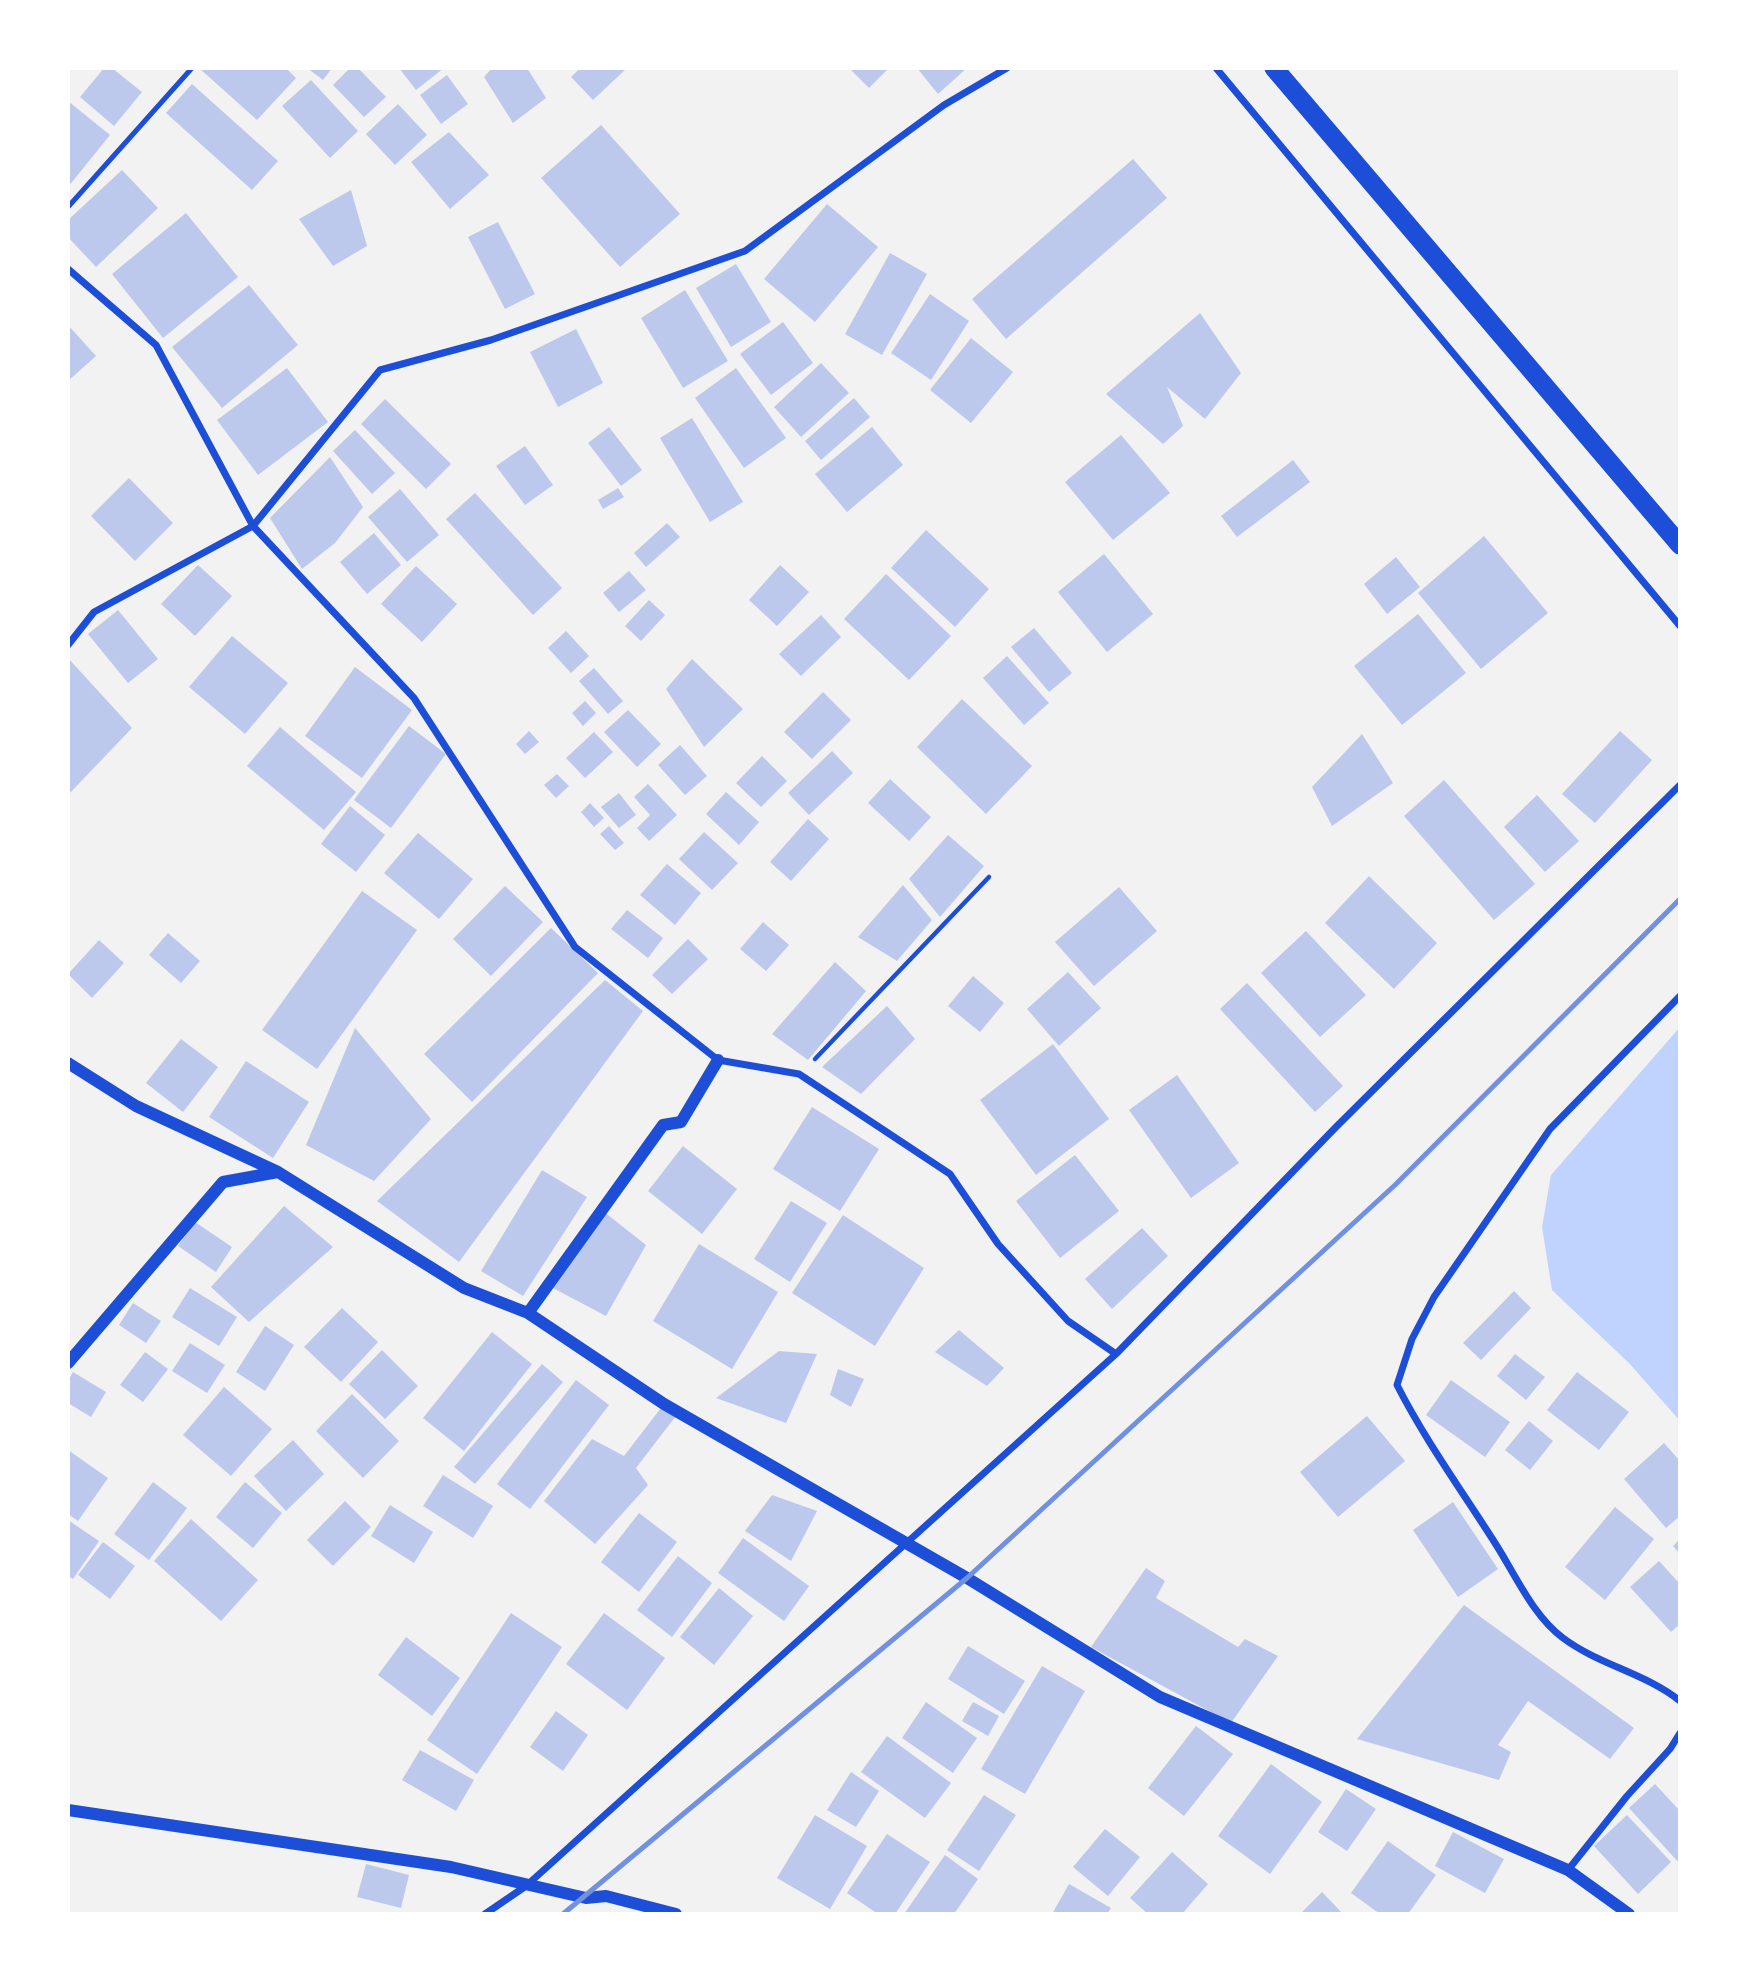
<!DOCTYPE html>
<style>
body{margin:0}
#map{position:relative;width:1748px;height:1982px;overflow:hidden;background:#f2f2f2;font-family:"Roboto Serif",serif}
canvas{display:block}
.frame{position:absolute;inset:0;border:70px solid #fff;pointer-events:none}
</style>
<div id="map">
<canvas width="1748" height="1982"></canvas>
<div class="frame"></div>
</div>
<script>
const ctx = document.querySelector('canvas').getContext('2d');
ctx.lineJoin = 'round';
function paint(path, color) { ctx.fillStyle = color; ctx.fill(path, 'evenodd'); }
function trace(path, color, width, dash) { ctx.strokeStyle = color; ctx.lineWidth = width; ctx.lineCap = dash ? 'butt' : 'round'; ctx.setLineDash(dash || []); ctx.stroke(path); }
paint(new Path2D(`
 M1680 1027V1421L1629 1363 1552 1290 1542 1227 1551 1175Z`), '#bfd3fe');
paint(new Path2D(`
 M104 68H112L142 92 114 126 80 97Z
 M199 68H286L296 78 257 120Z
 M307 68H332L323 80Z
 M350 68H358L386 97 364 117 333 85Z
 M399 68H444L416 90Z
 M492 68H527L546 98 513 123 484 77Z
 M580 68H627L593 100 571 77Z
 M849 68H889L869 88Z
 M917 68H967L938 94Z
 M447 75 468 104 441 124 420 95Z
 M311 80 358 131 330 158 282 106Z
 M192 84 278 161 252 190 166 113Z
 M68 101 110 135 68 187Z
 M398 104 427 135 395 165 366 134Z
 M601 125 680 214 620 267 541 178Z
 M449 132 489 175 450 209 411 162Z
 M1133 159 1167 198 1006 339 972 299Z
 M122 170 158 208 96 267 68 237V220Z
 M351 190 367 246 333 266 299 219Z
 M827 204 878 247 815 322 764 279Z
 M186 213 238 277 163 338 112 274Z
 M498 222 535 294 505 309 468 237Z
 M890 253 927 274 882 355 845 334Z
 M736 264 771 322 731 347 696 288Z
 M249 285 298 345 222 408 172 347Z
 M685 290 728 361 683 388 641 318Z
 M930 294 969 321 931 380 891 353Z
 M1200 313 1241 373 1205 419 1167 387 1183 426 1163 444 1106 394Z
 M783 322 813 363 771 395 740 354Z
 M68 325 96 356 68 381Z
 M576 329 603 383 558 407 530 352Z
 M971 338 1013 372 971 423 930 390Z
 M821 363 849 393 801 437 774 407Z
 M287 368 328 422 258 475 217 420Z
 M736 368 786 438 744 468 695 398Z
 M854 398 870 417 821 460 805 441Z
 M385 399 451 464 426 489 361 424Z
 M692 418 743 502 710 522 660 438Z
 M609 427 642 470 621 486 588 443Z
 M872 427 903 465 847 512 815 474Z
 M355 430 395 473 372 494 333 451Z
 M1121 435 1170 493 1113 540 1065 482Z
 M525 446 553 485 525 505 496 466Z
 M330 457 363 507 335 543 302 569 270 518Z
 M1293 460 1310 482 1237 537 1221 516Z
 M129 478 173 523 135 561 91 516Z
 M618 488 624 497 603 509 598 500Z
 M400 489 439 535 407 562 368 517Z
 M475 493 562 588 533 615 446 519Z
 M667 523 680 537 646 567 634 553Z
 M926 530 989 589 955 627 891 568Z
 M374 533 401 565 367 594 340 562Z
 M1484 536 1548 613 1481 669 1418 593Z
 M1104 554 1153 614 1107 652 1058 592Z
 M1396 557 1420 587 1387 614 1364 584Z
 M198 565 232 596 195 636 161 604Z
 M780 565 809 592 777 626 749 600Z
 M416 566 457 604 422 642 381 604Z
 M629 571 646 590 619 612 603 593Z
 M886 574 951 636 909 680 844 619Z
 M649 600 665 615 641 641 625 626Z
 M118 610 158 659 128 683 88 634Z
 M1418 614 1466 673 1402 725 1354 666Z
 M821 615 841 637 801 676 779 654Z
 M1034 628 1072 673 1049 692 1011 647Z
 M566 631 589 656 571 673 548 648Z
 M232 636 288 683 245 734 189 687Z
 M1007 656 1049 703 1024 725 983 678Z
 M68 658 132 728 68 795Z
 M692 659 743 709 704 747 666 689Z
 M355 667 412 710 362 778 305 736Z
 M594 668 623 701 608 714 579 681Z
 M823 692 851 720 812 759 784 732Z
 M962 699 1032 766 986 814 917 747Z
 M585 701 596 713 583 726 572 713Z
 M628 710 661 744 637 767 604 732Z
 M409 726 446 754 391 828 354 800Z
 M280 727 356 792 324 830 247 766Z
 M529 731 539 742 525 754 516 744Z
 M1620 731 1652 760 1595 823 1562 794Z
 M594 732 613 752 585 778 566 758Z
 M1362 734 1393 783 1332 826 1312 787Z
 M680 745 707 776 685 795 658 765Z
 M832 751 853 773 809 815 788 793Z
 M762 756 787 781 761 807 736 783Z
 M557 774 569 786 556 798 544 785Z
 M890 779 931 817 909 841 868 803Z
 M1444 780 1535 884 1494 920 1404 816Z
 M648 784 677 815 649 841 637 828 650 815 634 797Z
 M726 792 759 822 739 845 706 814Z
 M619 793 636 815 619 828 601 807Z
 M1537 795 1579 841 1545 872 1504 827Z
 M590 803 604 818 594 827 581 812Z
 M350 806 385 835 356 872 321 844Z
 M808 819 829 839 791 881 770 862Z
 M609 826 624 843 615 850 600 834Z
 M704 832 738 863 712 890 679 859Z
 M418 833 473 879 439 919 384 873Z
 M948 835 984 866 940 917 909 879Z
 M667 864 701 893 675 925 640 895Z
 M1369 876 1437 943 1394 989 1325 923Z
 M903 885 932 920 897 961 858 937Z
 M505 886 543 922 491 976 453 939Z
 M1119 887 1157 931 1094 986 1055 942Z
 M362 891 417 930 317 1069 262 1030Z
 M627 910 663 938 648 958 611 929Z
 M763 922 789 945 766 971 740 949Z
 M551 928 598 973 472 1102 424 1054Z
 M1306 931 1366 995 1320 1037 1261 973Z
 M168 933 200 961 181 983 149 955Z
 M688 939 708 959 672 994 652 975Z
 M99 940 124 963 92 998 68 974Z
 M835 962 866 991 808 1060 772 1034Z
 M1068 972 1101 1008 1059 1046 1027 1009Z
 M973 976 1004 1003 980 1032 948 1006Z
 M605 980 643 1011 459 1262 377 1201Z
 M1247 983 1343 1086 1315 1112 1220 1009Z
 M887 1006 915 1039 861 1094 822 1067Z
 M355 1028 431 1119 374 1181 306 1145Z
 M181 1039 218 1067 183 1112 146 1083Z
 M1053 1044 1109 1119 1036 1175 980 1100Z
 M246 1061 309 1102 273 1158 209 1117Z
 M1177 1075 1239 1163 1191 1198 1129 1110Z
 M812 1107 879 1149 840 1211 773 1169Z
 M683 1146 737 1189 702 1234 648 1191Z
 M1075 1155 1119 1211 1060 1258 1016 1201Z
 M542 1170 587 1197 523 1296 481 1271Z
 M791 1201 827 1223 790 1282 754 1259Z
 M284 1206 333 1247 249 1322 211 1287Z
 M603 1211 646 1245 606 1316 551 1287Z
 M843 1215 924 1268 875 1346 792 1293Z
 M195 1222 232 1247 216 1272 178 1246Z
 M1142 1228 1168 1256 1112 1309 1085 1279Z
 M699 1244 778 1292 732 1369 653 1321Z
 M190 1288 237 1317 219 1346 172 1317Z
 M1514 1291 1531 1308 1481 1360 1463 1343Z
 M133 1303 161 1321 146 1343 119 1325Z
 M342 1308 378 1342 341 1382 304 1347Z
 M265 1326 294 1345 265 1391 236 1372Z
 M959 1330 1004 1368 987 1386 935 1352Z
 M492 1332 532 1364 464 1451 423 1418Z
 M190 1343 225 1365 207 1393 172 1371Z
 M382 1350 418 1386 385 1419 349 1384Z
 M779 1351 817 1354 786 1423 716 1398Z
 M145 1352 168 1369 143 1402 120 1385Z
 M1515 1354 1545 1377 1526 1400 1497 1376Z
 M542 1364 563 1382 475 1484 454 1467Z
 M838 1369 864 1379 851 1407 830 1395Z
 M73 1372 106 1392 91 1417 68 1403V1381Z
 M1577 1372 1629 1412 1599 1450 1547 1410Z
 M576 1380 609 1405 530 1509 497 1484Z
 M1451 1380 1510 1422 1485 1457 1426 1415Z
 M224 1387 272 1429 231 1476 183 1435Z
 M352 1394 399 1441 363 1478 316 1431Z
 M664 1404 679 1412 636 1468 648 1485 595 1544 544 1501 592 1439 624 1456Z
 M1367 1416 1405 1461 1338 1517 1300 1472Z
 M1529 1421 1553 1441 1530 1470 1505 1450Z
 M293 1440 324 1474 286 1511 254 1476Z
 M1664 1443 1680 1461V1516L1666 1528 1624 1479Z
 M68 1450 108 1478 78 1521 68 1514Z
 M443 1475 493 1506 473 1538 423 1506Z
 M153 1482 187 1508 149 1560 114 1534Z
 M245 1482 282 1513 253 1548 216 1517Z
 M772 1495 817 1511 791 1561 745 1531Z
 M345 1501 371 1527 333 1566 307 1540Z
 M1453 1502 1498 1569 1458 1597 1413 1530Z
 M390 1505 433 1532 414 1563 371 1536Z
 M1615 1507 1654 1539 1605 1600 1565 1567Z
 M639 1513 677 1542 639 1592 601 1562Z
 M191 1519 258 1580 221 1621 154 1561Z
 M68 1520 99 1541 73 1579 68 1576Z
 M743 1538 809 1586 784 1621 718 1573Z
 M1680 1539V1554L1673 1546Z
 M103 1542 135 1566 110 1599 78 1575Z
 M678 1556 712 1583 672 1637 637 1610Z
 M1659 1561 1680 1584V1624L1671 1632 1630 1587Z
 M1146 1568 1165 1581 1156 1598 1238 1647 1245 1639 1278 1656 1231 1723 1091 1647Z
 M719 1588 753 1616 714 1665 680 1637Z
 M1464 1605 1634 1728 1610 1759 1528 1701 1498 1745 1511 1752 1499 1780 1357 1739Z
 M511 1613 562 1647 477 1774 427 1740Z
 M604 1613 665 1658 627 1710 566 1664Z
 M406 1637 460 1678 432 1716 378 1675Z
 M968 1646 1025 1681 1004 1714 948 1679Z
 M1042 1666 1085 1691 1025 1794 981 1769Z
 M926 1702 977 1738 953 1773 902 1738Z
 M973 1702 999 1716 988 1736 962 1721Z
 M556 1711 588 1735 563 1771 530 1747Z
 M1196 1726 1233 1754 1184 1816 1148 1788Z
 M887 1736 951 1783 925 1818 861 1772Z
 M420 1750 474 1780 456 1811 402 1780Z
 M1271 1764 1322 1802 1270 1874 1218 1836Z
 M851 1772 879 1791 856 1827 827 1810Z
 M1655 1784 1680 1811V1864L1629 1808Z
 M1346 1789 1376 1809 1347 1851 1318 1832Z
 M984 1795 1016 1815 979 1871 947 1850Z
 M815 1815 867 1846 830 1909 777 1878Z
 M1627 1815 1671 1862 1638 1894 1594 1846Z
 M1105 1829 1140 1857 1108 1896 1073 1867Z
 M1453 1832 1504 1859 1485 1893 1435 1866Z
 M887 1834 930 1862 895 1914H878L847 1893Z
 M1388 1841 1436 1875 1408 1914H1380L1351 1893Z
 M1172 1852 1208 1884 1182 1914H1148L1130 1898Z
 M945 1855 978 1879 954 1914H904Z
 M366 1864 409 1875 401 1908 357 1897Z
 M1069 1884 1111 1908 1107 1914H1052Z
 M1322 1892 1343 1914H1300Z`), '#bdc9ec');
trace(new Path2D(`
 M815 1059 989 877`), '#1d4ed8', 4.5);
trace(new Path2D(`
 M68 207 192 68`), '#1d4ed8', 5);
trace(new Path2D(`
 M1216 68 1680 626
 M68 269 156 345 253 526 414 698 575 947 718 1060 799 1074 950 1174 998 1244 1068 1321 1116 1354
 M68 645 94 612 253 526 380 370 491 340 745 251 944 105 1007 68
 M1680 996 1550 1129 1434 1297 1412 1339 1397 1385C1425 1440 1462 1491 1495 1543 1515 1574 1533 1616 1563 1638 1599 1665 1645 1673 1680 1701
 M1568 1870 1627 1796 1670 1749 1680 1733
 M485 1914 526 1886 1116 1354 1337 1126 1680 785`), '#1d4ed8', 7);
trace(new Path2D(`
 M68 1063 136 1106 278 1172 464 1288 528 1313 664 1404 967 1578 1160 1697 1568 1870 1629 1914
 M528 1313 663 1125 681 1122 718 1060
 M68 1363 223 1182 278 1172
 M68 1810 451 1867 586 1898 606 1896 676 1914`), '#1d4ed8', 12);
trace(new Path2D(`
 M1274 68 1680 545`), '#1d4ed8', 19);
trace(new Path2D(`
 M563 1914 967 1578 1395 1185 1680 899`), '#7290e2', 5);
</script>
